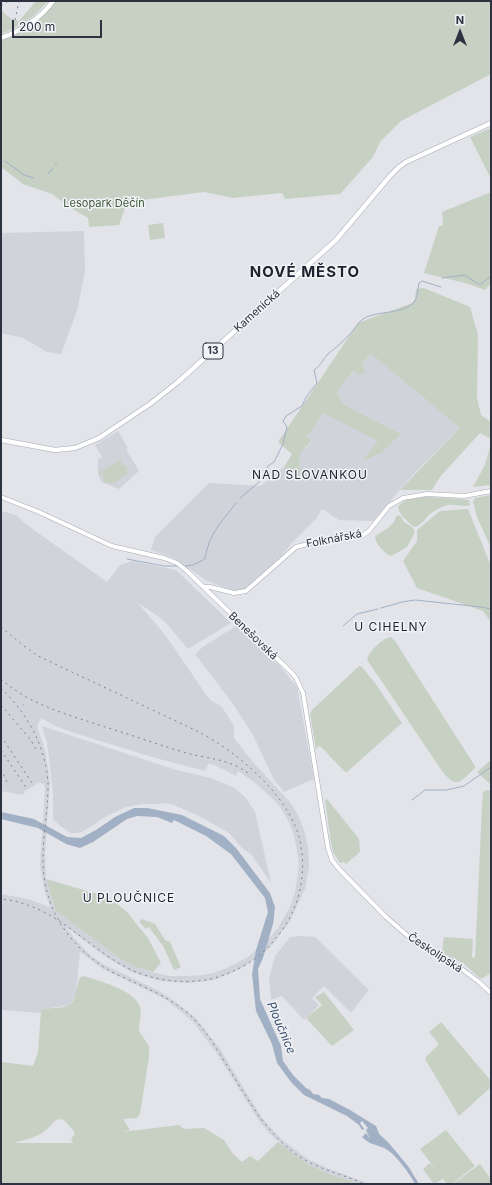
<!DOCTYPE html>
<meta charset="utf-8">
<style>
body{margin:0}
#map{position:relative;width:492px;height:1185px;overflow:hidden;background:#e2e4e9;font-family:Inter,sans-serif}
canvas{display:block}
.frame{position:absolute;inset:0;border:2px solid #2c323f;pointer-events:none}
.north{position:absolute;left:440px;top:12px;width:40px;height:40px;-webkit-text-stroke:3px #f1f3f6;paint-order:stroke;rotate:0deg;font-size:11px;font-weight:700;line-height:16px;text-align:center;color:#2c323f}
.north::after{content:'';display:block;margin:auto;width:14px;height:18px;background:#2c323f;clip-path:polygon(50% 0,100% 100%,50% 72%,0 100%)}
.scale{position:absolute;left:12px;top:20px;width:90px;height:18px;box-sizing:border-box;border:2px solid #2c323f;border-top:0;padding-left:5px;font-size:12px;line-height:14px;white-space:nowrap;color:#2c323f;-webkit-text-stroke:3px #f1f3f6;paint-order:stroke}
</style>
<div id="map">
<canvas width="492" height="1185"></canvas>
<div class="frame"></div>
<div class="north">N</div>
<div class="scale">200 m</div>
</div>
<script>
const ctx = document.querySelector('canvas').getContext('2d');
ctx.lineJoin = 'round';
function paint(path, color) { ctx.fillStyle = color; ctx.fill(path, 'evenodd'); }
function trace(path, color, width, dash) { ctx.strokeStyle = color; ctx.lineWidth = width; ctx.lineCap = dash ? 'butt' : 'round'; ctx.setLineDash(dash || []); ctx.stroke(path); }
function label(font, color, halo, rows, align = 'center') {
  ctx.font = font + ' Inter,sans-serif'; ctx.lineWidth = 3; ctx.setLineDash([]); ctx.textBaseline = 'middle'; ctx.strokeStyle = halo; ctx.fillStyle = color; for (const [text, x, y, turn = 0] of rows) {
    ctx.save(); ctx.translate(x, y); ctx.rotate((+turn || 0) * Math.PI / 180); ctx.textAlign = isNaN(turn) ? turn : align; if (halo) ctx.strokeText(text, 0, 0); ctx.fillText(text, 0, 0); ctx.restore();
  }
}
paint(new Path2D(`
 M84 231 85 271 77 311 61 354 47 352 23 338 1 333V233Z
 M371 354 460 428 412 476 373 521 339 520 322 509 316 519 292 543 280 558 244 589 235 591 207 581 174 558 151 550 155 537 209 483 261 486 284 467 298 479 300 453 312 441 307 437 323 412 379 441 364 461 382 453 401 434 343 404 337 392 343 383Z
 M118 431 128 448 126 449 139 471 119 489 101 482 98 474V460L102 457 95 445Z
 M1 511 16 515 27 525 107 582 120 565 132 561 176 570 231 623 188 649 166 623 155 614 138 603 166 636 207 696 212 701 222 707 234 726V738L252 761 290 802 299 817 304 830 308 847 309 867 305 889 290 921 272 945 263 954 240 969 214 980 189 983 160 981 131 972 106 957 65 926 76 940 91 956 105 965 157 990 170 998 196 1018 220 1049 262 1118 281 1139 308 1159 327 1168 370 1184H359L326 1173 306 1163 288 1150 269 1133 259 1121 216 1052 193 1022 168 1001 155 994 103 969 80 952 76 994 70 1005 43 1009 40 1013 1 1010V894L28 899 50 907 44 889 40 865 45 788 44 785 40 782 25 791 23 795 1 791ZM41 718 53 725 71 732 152 757 205 771 209 763 223 769 236 776 238 771 254 782 271 797 281 808 289 822 294 835 298 856 299 866 295 893 290 907 278 928 267 941 248 957 227 968 213 973 201 975 189 976H169L147 971 122 960 56 911 46 879 45 854 50 782 45 750 37 726Z
 M236 626 279 665 297 687 314 779 284 792 274 780 253 735 233 704 195 654 204 646Z
 M42 726 176 770 211 778 235 788 245 797 255 812 271 883 251 854 242 848 229 833 203 818 174 805 166 803 156 804H142L126 807 107 816 82 832 77 833H71L60 826 53 819V792L47 743Z
 M302 936 315 937 369 990 351 1013 324 986 312 998 319 1005 304 1020 282 996 271 1000 269 979 275 956 290 937Z`), '#d0d3da');
paint(new Path2D(`
 M36 1H48C32 19 23 25 1 34V10L10 18 19 21Z
 M56 1H491V74L401 121 380 142 373 157 340 194 285 199 282 193 233 198 204 192 127 202 119 225 89 227 88 218 74 210 52 194 23 184 1 167V40C23 33 42 20 56 1Z
 M491 128V179L470 137Z
 M491 192V283L485 290 465 283 424 273 439 226H442L443 223 442 212Z
 M163 223 165 238 150 240 148 225Z
 M424 288 470 307 478 335 477 398 481 415 491 422V439L480 433 440 477 432 490H400L460 428 371 354 362 363 365 372 359 375 354 371 343 383 337 392 343 404 401 434 382 453 363 461 378 441 323 413 307 437 312 440 300 453 299 480 284 467 292 454 278 442 358 323 412 303 415 299 416 289Z
 M491 443V485L473 487 485 465Z
 M122 459 123 461 120 463 127 467V474L114 483H106L103 479V473L99 475 98 473Z
 M491 495V548L477 517 473 502 475 498Z
 M423 497C439 498 453 498 469 500L470 505C465 507 460 505 454 505 447 504 439 508 433 512 427 515 421 527 414 527 408 522 398 514 398 506L406 500Z
 M468 509 491 566V622L483 611 417 588 403 561 417 541V530L440 511Z
 M397 515 401 516 404 522 412 527 415 532 407 547 399 552 390 556C384 552 375 544 375 536L388 528 394 522Z
 M391 637 395 641 475 766V768C459 783 457 789 442 771L368 661 367 659C370 651 382 638 391 637Z
 M359 666 362 667 375 683 402 723 347 772H345L321 747 319 746 316 749 310 714 312 710Z
 M491 760V785L477 772Z
 M487 790 491 791V973L481 979 464 964 442 952 444 937 473 939 472 957 474 958 475 957 482 807 483 792Z
 M327 799 359 839 360 852 346 864 344 862 340 863 333 852 331 843 325 800Z
 M46 879 108 897 126 911 148 938 161 963 153 972 134 966 122 960 56 911Z
 M142 919 155 924 165 940 170 942 181 967 174 970 163 946 149 927 146 929 139 922Z
 M84 976C99 981 135 990 140 1007 142 1015 139 1023 139 1031L149 1046V1057L140 1114 137 1118 123 1119 130 1130 122 1132 179 1125 184 1129 204 1128 224 1140 233 1154 242 1162 250 1156 258 1161 278 1142 306 1163 326 1173 359 1184H1V1062L33 1066 38 1052 41 1011 43 1009C74 1006 72 1010 79 979L81 977ZM58 1119 64 1120 73 1130 75 1134 71 1139 73 1143H14C25 1139 38 1138 47 1129 51 1126 53 1121 58 1119Z
 M324 992 354 1030 332 1046 306 1018 322 1005 315 997Z
 M441 1022 491 1081V1087L459 1116 425 1059 426 1057 439 1044 429 1032Z
 M446 1130 475 1166 452 1184H447L443 1179 434 1184 423 1169 430 1163 437 1171 420 1149Z
 M480 1164 491 1179V1184H453Z`), '#c6d1c4');
paint(new Path2D(`
 M134 808H147L182 815 224 836 236 848 270 893 275 907 273 924 263 958 258 969 260 999 281 1046 283 1061 293 1075 306 1088 310 1090 313 1094 319 1095 322 1098 329 1099 350 1110 376 1126 379 1134 388 1142 408 1166 419 1184H415C409 1173 396 1154 384 1148 375 1144 370 1145 362 1137L366 1133 370 1139 366 1130 368 1128 362 1121 360 1123 364 1129 362 1130 359 1125 347 1116 304 1095 291 1082 277 1063 272 1044 256 1011 252 974 256 950 268 912 265 898 231 854 206 836 174 820 172 823 157 817 137 816 127 819 93 842 80 848 66 844 38 828 1 819V812L34 819 67 837 81 838 96 830 115 817Z`), '#a1b0c5');
trace(new Path2D(`
 M5 161 24 175 34 178
 M55 164 57 163
 M48 174 53 168
 M442 278 465 275 478 284H481L491 276
 M240 498 258 483 268 466 274 462 283 444 287 427 283 421 286 416 302 406 306 397 317 383 314 370C322 365 322 360 328 354 335 348 343 342 349 335 354 330 357 323 363 319 377 310 405 315 415 301 418 296 418 288 419 283L422 281 441 287
 M127 559 164 566H177
 M185 566 193 565 205 559C209 533 221 523 236 503
 M381 608 402 602 415 600 481 607 491 609
 M343 626 357 614 378 609
 M23 705H24
 M412 800 425 790H446L464 786 491 767`), '#a1b0c5', 1);
const secondary = new Path2D(`
 M1 497 39 512 112 546 164 558 177 563 187 571 292 673 296 678 303 693 328 848 332 860 339 869 386 917 416 943 447 958 479 982 491 993
 M203 587H210L234 593 246 591 296 547 336 537 362 536 369 531 389 506 403 498 427 494 464 496 491 491`);
const primary = new Path2D(`
 M1 38C21 31 41 18 53 1
 M1 440 55 450 75 448 99 438 150 404 178 382 336 240 390 176 399 167 406 162 491 123`);
trace(secondary, '#a8abb3', 5);
trace(primary, '#a2a8b3', 5.5);
trace(secondary, '#fff', 4);
trace(primary, '#fff', 4.5);
trace(new Path2D(`
 M1 6 8 1
 M15 20 19 1
 M1 627 24 646 38 656 197 731C238 752 294 799 301 846 307 883 296 917 271 944 255 962 231 975 206 980 178 984 149 980 124 966 80 942 55 905 1 899
 M1 679C30 705 66 714 102 726 129 734 156 744 183 752 210 760 226 757 251 775
 M1 688C27 713 47 748 48 785 48 827 35 862 51 904 62 933 85 957 112 972 138 985 165 994 188 1013 204 1027 215 1046 226 1064 247 1098 266 1134 300 1157 320 1170 343 1174 364 1184
 M1 705 30 739 36 749
 M1 736 32 783
 M1 750 27 789
 M1 769 7 782`), '#7d8390', 1, [2, 4]);
for (const [x, y, w] of [
 [213,351,20]
]) { const box = new Path2D(); box.roundRect(x - w / 2, y - 8, w, 16, 3); ctx.fillStyle = '#f1f3f6'; ctx.fill(box); trace(box, '#2c323f', 1); }
label('bold 10px', '#2c323f', null, [
 ["13",213,351]
]);
label('11px', '#3f593a', '#f1f3f6', [
 ["Lesopark Děčín",104,204]
]);
label('11px', '#2c323f', '#f1f3f6', [
 ["Kamenická",257,311,-42],
 ["Folknářská",334,539,-11],
 ["Benešovská",253,636,44],
 ["Českolipská",435,953,33]
]);
ctx.letterSpacing = '1px';
label('12px', '#1e232f', '#f1f3f6', [
 ["NAD SLOVANKOU",310,475],
 ["U CIHELNY",391,627],
 ["U PLOUČNICE",129,898]
]);
ctx.letterSpacing = '0px';
label('italic 12px', '#3a4f6e', '#f1f3f6', [
 ["Ploučnice",281,1028,67]
]);
ctx.letterSpacing = '1px';
label('bold 15px', '#1e232f', '#f1f3f6', [
 ["NOVÉ MĚSTO",305,272]
]);
ctx.letterSpacing = '0px';
</script>
